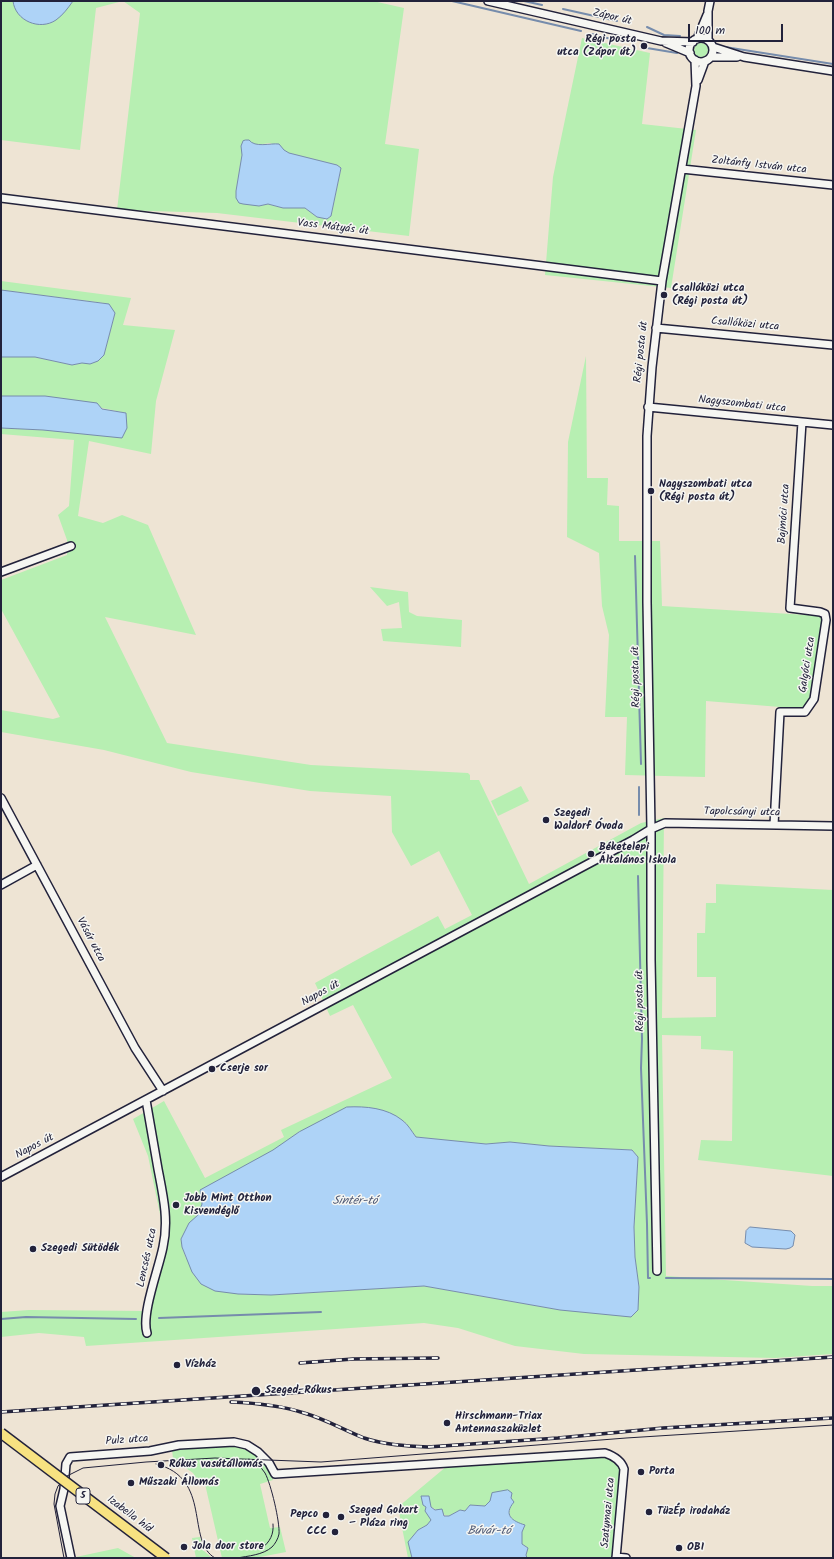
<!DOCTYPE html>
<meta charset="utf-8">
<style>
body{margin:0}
#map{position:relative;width:834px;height:1559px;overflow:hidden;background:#eee4d4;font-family:Kalam,sans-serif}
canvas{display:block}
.frame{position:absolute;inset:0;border:2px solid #22223b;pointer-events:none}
.scale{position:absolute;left:688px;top:24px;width:95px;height:18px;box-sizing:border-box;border:2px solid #22223b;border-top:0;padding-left:5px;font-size:12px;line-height:14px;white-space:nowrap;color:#22223b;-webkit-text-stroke:3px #f6f6f2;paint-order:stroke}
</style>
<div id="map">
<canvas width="834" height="1559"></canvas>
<div class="frame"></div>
<div class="scale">100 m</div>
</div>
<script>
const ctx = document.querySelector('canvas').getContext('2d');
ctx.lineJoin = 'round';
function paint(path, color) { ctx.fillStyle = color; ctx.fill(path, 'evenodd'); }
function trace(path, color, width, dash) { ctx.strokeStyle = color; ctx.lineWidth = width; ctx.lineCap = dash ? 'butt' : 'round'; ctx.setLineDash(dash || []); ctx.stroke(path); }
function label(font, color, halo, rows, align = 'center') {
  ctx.font = font + ' Kalam,sans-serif'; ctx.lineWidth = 3; ctx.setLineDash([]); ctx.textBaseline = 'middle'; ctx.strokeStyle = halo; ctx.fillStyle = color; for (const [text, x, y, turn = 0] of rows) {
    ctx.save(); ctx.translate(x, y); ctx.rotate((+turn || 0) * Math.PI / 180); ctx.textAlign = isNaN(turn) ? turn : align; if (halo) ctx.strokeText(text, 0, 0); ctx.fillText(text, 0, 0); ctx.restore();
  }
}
paint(new Path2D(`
 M1 1H13V4L65 11 73 1H123L96 8 80 150 1 140Z
 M123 1H373L404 8 385 144 419 149 409 236 217 213 117 210 140 13ZM252 143 256 145 270 143 289 153 337 165 341 169 331 216 327 219 317 217 305 208H283L268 204 259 206 236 191 242 155Z
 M582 38 650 53 642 124 696 130 671 288 545 275 553 177Z
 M694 50a7 7 0 1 1 14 0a7 7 0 1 1-14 0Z
 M1 281 131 298 123 325 175 330 156 401 151 454 89 441 78 516 103 523 122 515 148 525 196 635 105 617 167 743 311 765 468 773 470 775V780H479L529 884 641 823 664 818 662 1018 716 1017V977H697V933H705L706 903H716V884L833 890V1176L698 1160 701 1140 732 1141 733 1051 701 1049V1036L662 1035 666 1276 812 1286H833V1354L775 1358 584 1354 515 1346 458 1328 424 1323 86 1346 84 1337 39 1333 1 1337V1312L29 1310 145 1311 162 1241 160 1214 148 1156 133 1119 164 1101 205 1178 284 1137 281 1130 392 1078 353 1005 330 1016 315 983 362 957 438 916 445 929 472 915 439 851 411 866 392 832 391 796 310 791 191 772 104 750 1 732V710L53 719 60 717 1 609V580L67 555V540L58 515 69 506 74 440 1 434V428L43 430 126 413 45 396H1V357H35L72 365 82 363H90L98 361 104 355 115 313 104 303 1 290ZM404 1121 416 1137 486 1144 510 1142 549 1146 632 1150 638 1157 634 1227 635 1257 639 1287 560 1310 424 1286 271 1295 238 1294 186 1258 182 1247 181 1239 198 1215 202 1204 299 1132Z
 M586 356 587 478H608L607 505 619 506V541H660L662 606 823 616 813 697 805 709 706 701 705 777 625 775 627 717H605L609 635 602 606 599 553 567 537 568 442Z
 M370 587 408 592 409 612 417 616 462 620 461 647 383 641 381 629 402 628 399 602 387 606Z
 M521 786 529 801 498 816 491 801Z
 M225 1445C249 1448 264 1456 273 1480L260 1484 270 1528 280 1527 286 1552 255 1558H222L205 1484H200L193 1473 173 1459 172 1449Z
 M599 1452 622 1464 616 1558H527L526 1555 528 1548 522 1544V1532L509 1515 510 1507 490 1501 485 1506 470 1505 465 1511 460 1510 449 1516C441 1515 435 1507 427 1506L425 1511 432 1520 427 1525 418 1530 409 1542 412 1558H408L398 1507 447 1466Z
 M200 1537 203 1550 212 1558H196L192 1538Z
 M118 1548 136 1558H76V1557Z`), '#b7efb2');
const water = new Path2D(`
 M13 1H73C68 8 63 15 56 20 40 31 15 21 13 1Z
 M246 140H249C255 148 270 143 279 144L284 150 289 153 337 165 341 168 331 216 327 219 317 217 305 208H283L268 204 259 206 243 204 239 203 236 198V191L242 155 241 146 243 141Z
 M1 290 109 304 115 313 104 355 98 361 90 364 82 363 72 365 35 357H1Z
 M1 396H45L97 403 102 409 126 413 127 428 122 438 43 430 1 428Z
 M347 1107C366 1106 387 1108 402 1120 408 1124 412 1132 416 1137L486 1144 510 1142 549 1146 632 1150 638 1157 634 1227 635 1257 639 1287 638 1310 631 1317 560 1310 424 1286 271 1295 238 1294 215 1291 201 1284 192 1272 182 1247 181 1239 189 1223 198 1215 202 1204 200 1190 273 1150 299 1132Z
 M750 1227 791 1231 795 1235 793 1246 790 1248 786 1249 752 1247 745 1243 746 1231Z
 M508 1490 512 1493 511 1498 514 1502C503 1515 512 1521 525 1525L522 1532V1544L528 1548 526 1555 527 1558H412L408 1542 418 1530 427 1525 431 1520 425 1511 426 1507 423 1505 421 1496H429L431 1507 435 1510 442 1509 444 1516H449L460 1510 465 1511 470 1505 485 1506 490 1501 492 1493Z`);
paint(water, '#aed3f7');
trace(water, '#768cac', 1);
trace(new Path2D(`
 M452 1 581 31
 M524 1 542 5
 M563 9 617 21
 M647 27 664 35 680 36
 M592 34 615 40
 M725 47 833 64
 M647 48 677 53
 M635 556 641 764
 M639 815V787
 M638 876 642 1039 641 1068 647 1224 648 1278H650
 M666 1278 833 1279
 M159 1318 321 1312
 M1 1319 26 1317 136 1319`), '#768cac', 2);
const minor = new Path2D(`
 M488 1 661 41 693 42
 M689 50a12 12 0 1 1 24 0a12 12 0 1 1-24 0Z
 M697 39 707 15
 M708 40V11L710 1
 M666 43 690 53
 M713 47 744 57 833 71
 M711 57H737
 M698 80 705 61
 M682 169 833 185
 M1 198 662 281
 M656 328 833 345
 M648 407 833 425
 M1 572 71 546
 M1 798 135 1048 163 1091
 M774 825 780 712H805L814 699 826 620 825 614 820 612 790 608 802 422
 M1 885 37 865
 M146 1100C150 1123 154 1146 158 1169 163 1195 169 1220 163 1247 159 1268 141 1314 147 1333
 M1 1177 633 840 651 829 665 823 833 826
 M657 1271 651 960V829L647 602V436L652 367 662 281 696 86 695 60
 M616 1557 626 1558
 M71 1558 60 1506 64 1489 66 1464 70 1457 150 1451 179 1445 234 1442 247 1445 258 1452 269 1463 275 1474 605 1453C614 1456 621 1460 624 1469L616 1558`);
trace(minor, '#22223b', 10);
trace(minor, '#f6f6f2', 7);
trace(new Path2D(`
 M156 1464C213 1478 185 1541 215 1558
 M262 1548C270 1542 274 1534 273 1524
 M64 1558 54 1504 55 1494 58 1486 67 1476 83 1468 146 1462 215 1458 321 1462 626 1438 833 1425
 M237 1558C248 1556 263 1555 272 1547 275 1544 278 1539 279 1534 280 1522 271 1484 265 1473 261 1467 256 1462 249 1459`), '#22223b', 1);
const rail = new Path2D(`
 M300 1363 353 1359 438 1358
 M231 1402C256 1403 280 1405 304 1413 325 1419 344 1430 364 1438 385 1445 406 1446 428 1447L558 1438 663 1428 833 1418
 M1 1412 833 1357`);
trace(rail, '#22223b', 3.5);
trace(rail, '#f6f6f2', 2, [6]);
const majorBridge = new Path2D(`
 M1 1433 166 1558`);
trace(majorBridge, '#22223b', 12, []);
trace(majorBridge, '#f7e281', 9);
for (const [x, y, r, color] of [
 [644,46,4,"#22223b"],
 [664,295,4,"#22223b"],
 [651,491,4,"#22223b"],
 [546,820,4,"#22223b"],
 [591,854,4,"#22223b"],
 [212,1069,4,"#22223b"],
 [176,1205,4,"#22223b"],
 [33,1249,4,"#22223b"],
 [177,1365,4,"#22223b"],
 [256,1391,5,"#22223b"],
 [447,1423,4,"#22223b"],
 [161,1465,4,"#22223b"],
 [641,1472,4,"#22223b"],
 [131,1483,4,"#22223b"],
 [649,1512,4,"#22223b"],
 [326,1515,4,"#22223b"],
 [341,1517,4,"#22223b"],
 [335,1532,4,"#22223b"],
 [184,1547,4,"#22223b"],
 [679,1548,4,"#22223b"]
]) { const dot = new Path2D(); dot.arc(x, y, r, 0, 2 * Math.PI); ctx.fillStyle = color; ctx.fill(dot); trace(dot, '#f6f6f2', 1.5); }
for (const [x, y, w] of [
 [83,1496,14]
]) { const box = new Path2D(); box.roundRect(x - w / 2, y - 8, w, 16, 3); ctx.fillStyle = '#f6f6f2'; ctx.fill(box); trace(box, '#22223b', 1); }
label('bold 10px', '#22223b', null, [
 ["5",83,1496]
]);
label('11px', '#22223b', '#f6f6f2', [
 ["Zápor út",612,18,13],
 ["Zoltánfy István utca",759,166,6],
 ["Vass Mátyás út",333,228,7],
 ["Csallóközi utca",745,325,5],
 ["Régi posta út",642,352,-84],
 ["Nagyszombati utca",742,405,6],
 ["Bajmóci utca",785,514,-86],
 ["Galgóci utca",808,665,-81],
 ["Régi posta út",637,677,-91],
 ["Tapolcsányi utca",742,813,1],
 ["Vásár utca",90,940,62],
 ["Napos út",321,994,-29],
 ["Régi posta út",641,1001,-91],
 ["Napos út",35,1147,-28],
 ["Lencsés utca",148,1258,-78],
 ["Pulz utca",127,1441,-4],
 ["Szatymazi utca",609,1513,-85],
 ["Izabella híd",129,1515,37]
]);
label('bold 11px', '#22223b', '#f6f6f2', [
 ["Régi posta",636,40,"right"],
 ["utca (Zápor út)",636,53,"right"],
 ["Csallóközi utca",672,289],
 ["(Régi posta út)",672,302],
 ["Nagyszombati utca",659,485],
 ["(Régi posta út)",659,498],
 ["Szegedi",554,814],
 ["Waldorf Óvoda",554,827],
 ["Béketelepi",599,848],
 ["Általános Iskola",599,861],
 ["Cserje sor",220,1069],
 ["Jobb Mint Otthon",184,1199],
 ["Kisvendéglő",184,1212],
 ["Szegedi Sütödék",41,1249],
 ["Vízház",185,1365],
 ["Szeged-Rókus",265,1391],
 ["Hirschmann-Triax",455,1417],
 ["Antennaszaküzlet",455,1430],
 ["Rókus vasútállomás",169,1465],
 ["Porta",649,1472],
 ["Műszaki Állomás",139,1483],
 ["Szeged Gokart",349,1511],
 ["– Pláza ring",349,1524],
 ["TüzÉp irodaház",657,1512],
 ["Pepco",318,1515,"right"],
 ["CCC",327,1532,"right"],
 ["Jola door store",192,1547],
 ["OBI",687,1548]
], 'left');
label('italic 12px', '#4c5773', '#f6f6f2', [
 ["Sintér-tó",355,1202],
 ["Búvár-tó",489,1532]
]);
</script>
